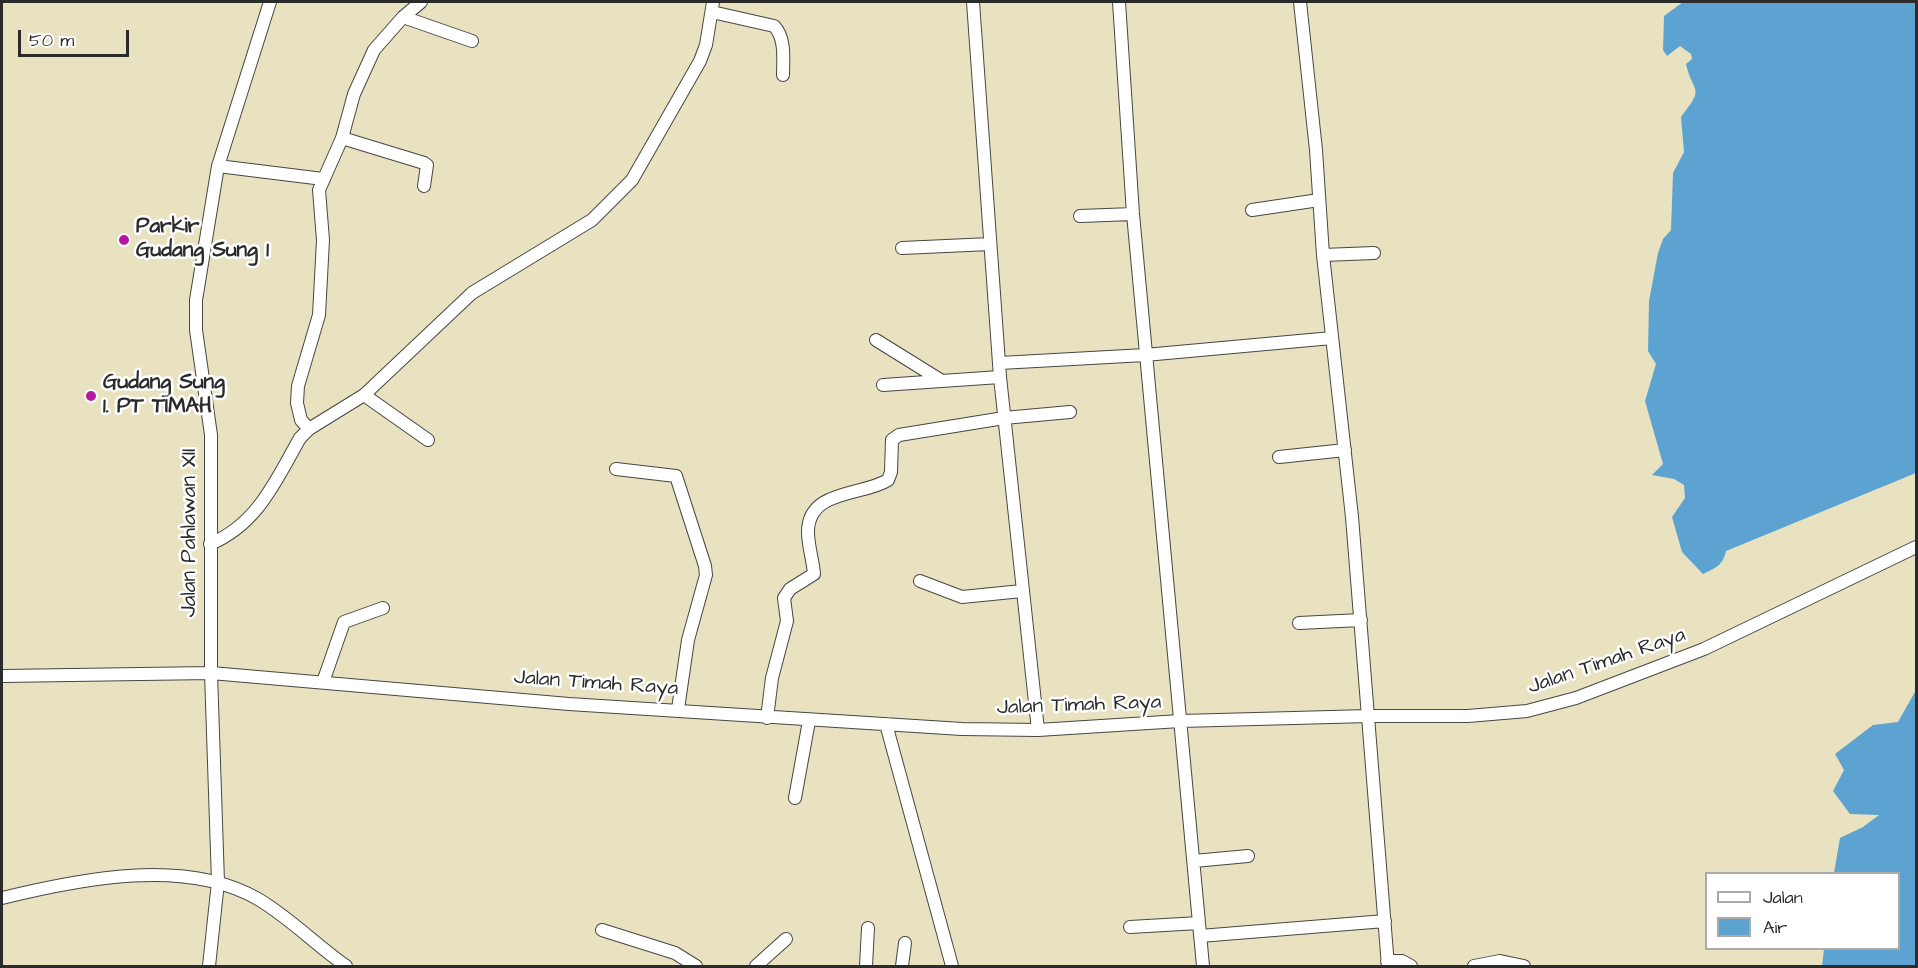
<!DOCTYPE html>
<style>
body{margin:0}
#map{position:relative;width:1918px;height:968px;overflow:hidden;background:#e9e2c1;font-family:"Architects Daughter",sans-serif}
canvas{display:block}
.frame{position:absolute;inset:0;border:3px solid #2b2b2b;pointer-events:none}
.legend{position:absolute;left:1705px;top:872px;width:195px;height:78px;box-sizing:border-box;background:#fff;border:2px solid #aaa;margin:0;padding:8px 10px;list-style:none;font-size:18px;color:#2b2b2b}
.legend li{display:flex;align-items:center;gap:12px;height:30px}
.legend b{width:30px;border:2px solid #aaa}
.scale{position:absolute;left:18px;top:30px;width:111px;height:27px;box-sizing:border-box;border:3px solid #2b2b2b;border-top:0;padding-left:8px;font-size:18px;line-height:21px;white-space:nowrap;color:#2b2b2b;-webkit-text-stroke:4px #fff;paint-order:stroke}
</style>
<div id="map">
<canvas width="1918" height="968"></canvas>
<div class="frame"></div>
<ul class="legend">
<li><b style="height:8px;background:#fff"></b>Jalan</li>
<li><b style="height:16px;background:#5ca3d2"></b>Air</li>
</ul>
<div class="scale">50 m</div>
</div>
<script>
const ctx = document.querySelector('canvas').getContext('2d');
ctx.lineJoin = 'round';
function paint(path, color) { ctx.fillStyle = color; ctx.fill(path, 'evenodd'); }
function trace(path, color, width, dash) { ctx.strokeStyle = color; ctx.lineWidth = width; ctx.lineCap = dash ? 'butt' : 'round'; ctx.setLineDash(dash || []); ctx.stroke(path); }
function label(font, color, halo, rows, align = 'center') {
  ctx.font = font + ' "Architects Daughter",sans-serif'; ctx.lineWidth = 5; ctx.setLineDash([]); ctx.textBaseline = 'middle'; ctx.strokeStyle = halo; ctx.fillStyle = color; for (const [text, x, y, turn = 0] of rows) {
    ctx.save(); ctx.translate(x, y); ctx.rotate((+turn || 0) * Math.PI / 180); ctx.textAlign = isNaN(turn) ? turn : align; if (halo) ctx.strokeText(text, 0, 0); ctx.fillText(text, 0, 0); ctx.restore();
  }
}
paint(new Path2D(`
 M1683 2H1916V473L1726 551C1723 565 1716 568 1703 574L1682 552 1672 517 1685 498 1684 485 1674 479 1652 475 1663 464 1645 401 1656 364 1648 351 1649 301 1658 253 1663 239 1671 230 1673 173 1684 152 1681 117C1706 85 1693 95 1686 64L1692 59 1691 54 1680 46 1667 56 1663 50 1664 16Z
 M1916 690V966H1822L1824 949 1898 948V874L1834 873 1840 838 1863 827 1879 815 1850 814 1833 791 1844 770 1835 754 1873 725 1898 722Z`), '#5ca3d2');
const street = new Path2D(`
 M973 2 1000 377 1038 730
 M1119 2 1133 214 1203 966
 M1300 2 1316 150 1323 255 1352 517 1388 966
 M712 12 774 26C786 38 783 60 783 75
 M403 17 472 41
 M342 138 424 163 427 165 424 186
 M218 166 323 179
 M1252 210 1319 200
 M1080 216 1133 214
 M902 248 990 244
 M1323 255 1374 253
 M876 340 942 381
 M1000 363 1145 355 1332 338
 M883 385 1000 377
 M364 395 428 440
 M309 429 301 420 297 403 298 386 319 315 323 240 319 190 342 138 354 94 374 50 403 17 421 2
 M1279 457 1345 450
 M616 469 676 476 705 566 706 575 688 640 678 709
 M210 544C258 524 276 480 300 438L309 429 364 395 472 293 592 220 632 180 700 61 706 45 713 2
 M920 581 962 597 1022 591
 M1299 623 1361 620
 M2 676 211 673 569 704 962 729 1038 730 1180 721 1369 716H1468L1527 711 1576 698 1704 649 1916 547
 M323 682 344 622 383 608
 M767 718 772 678 787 621 784 598 790 589 814 574C813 560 808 546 808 532 808 489 863 496 888 480L891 472 892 440 899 435 1004 418 1070 412
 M886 724 952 966
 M795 798 809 721
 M1194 861 1248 856
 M2 898C80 879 185 857 258 899 290 918 316 945 346 966
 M1130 927 1199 923
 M602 930 675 953 696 966
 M1200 936 1385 921
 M1387 961H1402L1411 966
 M209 966 218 882 211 673V435L196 330V300L218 166 270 2
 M756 966 786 939
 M866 966 868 928
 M902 966 905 943
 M1474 966 1500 961 1524 966`);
trace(street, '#484642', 14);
trace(street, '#fff', 12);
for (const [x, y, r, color] of [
 [124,240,6,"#b5179e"],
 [91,396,6,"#b5179e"]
]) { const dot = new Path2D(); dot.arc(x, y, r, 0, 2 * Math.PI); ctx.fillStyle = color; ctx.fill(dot); trace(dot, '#fff', 2); }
label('bold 21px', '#2b2b2b', '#fff', [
 ["Parkir",136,228],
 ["Gudang Sung 1",136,252],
 ["Gudang Sung",103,384],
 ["1. PT TIMAH",103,408]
], 'left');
label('21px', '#2b2b2b', '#fff', [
 ["Jalan Pahlawan XII",191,533,-90],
 ["Jalan Timah Raya",1607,662,-19],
 ["Jalan Timah Raya",596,684,4],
 ["Jalan Timah Raya",1079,706,-2]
]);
</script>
